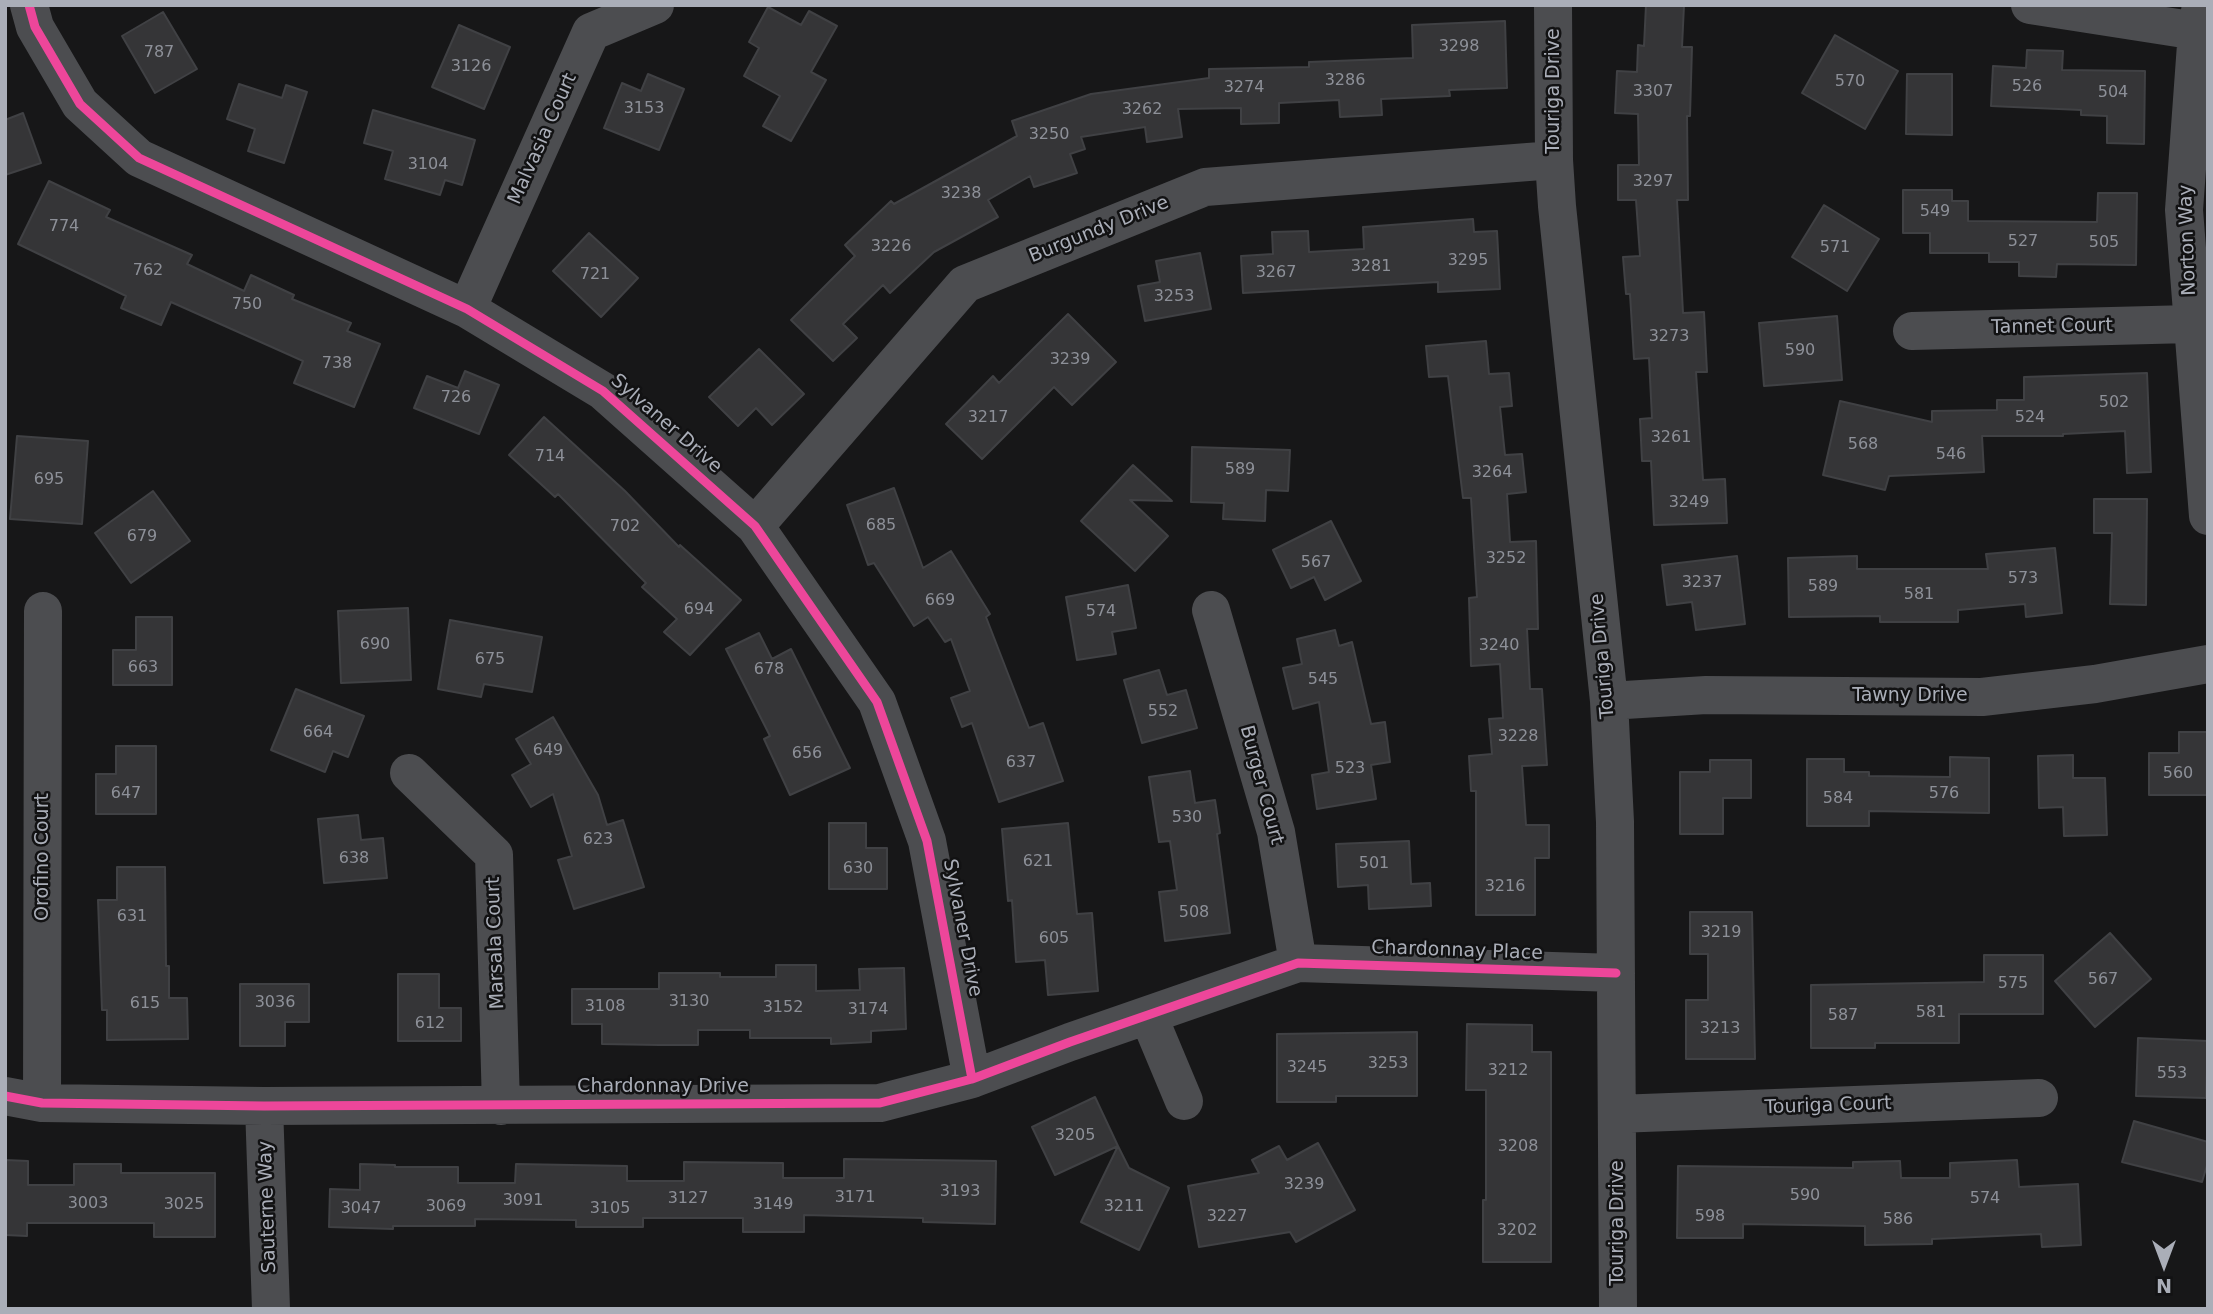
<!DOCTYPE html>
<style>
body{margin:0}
#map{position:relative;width:2213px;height:1314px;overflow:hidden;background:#171718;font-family:"DejaVu Sans",sans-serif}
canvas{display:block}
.frame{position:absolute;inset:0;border:7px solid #aaaeb8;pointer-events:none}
.north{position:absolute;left:2129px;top:1230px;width:70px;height:70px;-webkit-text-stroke:5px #121213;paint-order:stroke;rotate:180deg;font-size:19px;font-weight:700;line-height:28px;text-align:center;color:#aaaeb8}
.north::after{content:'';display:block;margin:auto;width:24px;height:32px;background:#aaaeb8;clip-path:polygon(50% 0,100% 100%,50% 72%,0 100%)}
</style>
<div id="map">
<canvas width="2213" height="1314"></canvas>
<div class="frame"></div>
<div class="north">N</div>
</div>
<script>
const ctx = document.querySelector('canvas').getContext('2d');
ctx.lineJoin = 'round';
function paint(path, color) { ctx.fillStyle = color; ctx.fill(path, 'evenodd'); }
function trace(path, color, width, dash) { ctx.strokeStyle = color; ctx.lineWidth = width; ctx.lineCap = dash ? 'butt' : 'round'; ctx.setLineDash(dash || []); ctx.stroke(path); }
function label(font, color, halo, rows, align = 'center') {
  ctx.font = font + ' "DejaVu Sans",sans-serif'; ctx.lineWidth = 5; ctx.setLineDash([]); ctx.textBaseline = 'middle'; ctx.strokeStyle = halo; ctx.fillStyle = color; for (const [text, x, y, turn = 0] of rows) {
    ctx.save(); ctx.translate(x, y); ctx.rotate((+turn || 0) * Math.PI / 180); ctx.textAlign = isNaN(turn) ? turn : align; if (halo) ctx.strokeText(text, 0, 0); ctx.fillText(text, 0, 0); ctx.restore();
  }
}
const building = new Path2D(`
 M1646 5H1684L1682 47H1692L1690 116H1687L1688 200H1677L1683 313 1704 312 1707 372H1696L1703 480 1725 479 1727 523 1654 525 1651 461H1642L1640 419 1652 418 1649 358 1634 359 1630 294H1626L1623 257 1640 256 1636 200H1618V165H1639L1638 114 1615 113 1617 71 1637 72 1638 45 1644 46Z
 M768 7 801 25 809 11 837 26 811 72 826 80 791 141 763 126 780 96 744 76 759 48 749 42Z
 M163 12 197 69 155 93 122 36Z
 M1505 21 1507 88 1449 90 1450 96 1381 99 1382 115 1340 117 1339 100 1279 103V123L1241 124V108L1178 109 1182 137 1147 142 1145 127 1081 137 1085 149 1070 154 1077 173 1034 187 1030 176 988 200 998 217 934 252 890 293 883 285 843 324 857 338 833 361 791 320 855 256 845 245 891 201 894 204 1017 136 1012 121 1091 94 1209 78V69L1309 67V62L1413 58 1412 25Z
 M459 25 510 47 484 109 432 87Z
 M1835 35 1898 71 1865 129 1802 93Z
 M2027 50 2063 51 2062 70 2145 71 2144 144 2107 143V116L2081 115V110L1991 106 1993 66 2026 68Z
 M648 74 684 89 659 150 604 128 622 83 641 91Z
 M1907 74H1952V135L1906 134Z
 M239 84 282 98 286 85 307 92 284 163 248 151 255 129 227 119Z
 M373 110 475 140 462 185 445 180 440 195 385 179 393 151 364 143Z
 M23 113 41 163 5 175V120Z
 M49 181 110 210 106 217 192 255 187 264 244 291 251 275 294 295 292 299 351 323 347 331 380 344 354 407 294 383 303 361 171 302 161 325 121 308 126 296 18 244Z
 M1903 190H1952V201H1968V221L2097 222 2098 193H2137L2136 265 2057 264 2056 277 2019 276V262H1989V253H1930V233H1903Z
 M1824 205 1879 239 1847 291 1792 257Z
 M1473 219 1474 232 1497 231 1500 289 1438 292V282L1243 293 1241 256 1273 254 1272 232 1308 231 1309 252 1364 249 1363 227Z
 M589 233 638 278 601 317 553 271Z
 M1200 253 1211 309 1145 321 1138 286 1160 282 1156 261Z
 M1068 314 1116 362 1072 405 1054 387 982 459 946 424 993 376 999 383Z
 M1837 316 1842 380 1764 386 1759 323Z
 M1486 341 1489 374 1509 373 1512 406 1500 407 1505 455 1522 454 1526 492 1507 494 1510 542 1536 541 1538 629H1527L1530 689H1542L1547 765 1522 766 1526 825H1549V858H1535V915H1476V791H1471L1469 756 1492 754 1489 719 1503 718 1500 664 1471 666 1469 598 1477 597 1471 498H1463L1448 376 1429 377 1426 346Z
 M759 349 804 394 772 425 756 408 738 426 709 397Z
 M465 371 499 385 479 434 414 408 427 376 458 388Z
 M2147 373 2151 472 2127 473 2125 431 2063 434V436H1982L1984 472 1889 476 1885 490 1823 475 1840 401 1932 422V411L1997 410V400H2024V377Z
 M544 417 625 491 679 547 680 545 741 600 690 655 664 632 677 619 642 587 646 583 558 494 555 497 509 455Z
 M17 436 88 441 82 524 10 519Z
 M1192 447 1290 450 1288 491 1266 490 1265 521 1223 519 1224 503 1191 502Z
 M1133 465 1172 501 1130 500 1168 536 1135 571 1081 521Z
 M894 488 923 568 951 551 990 614 986 617 1029 728 1043 723 1063 781 999 802 972 723 962 727 951 698 970 691 951 639 945 642 928 617 914 626 874 563 868 565 847 505Z
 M153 491 190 541 131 583 95 533Z
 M2094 499H2147L2146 605 2110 604 2112 533H2094Z
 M1331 521 1361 581 1325 600 1314 577 1291 588 1273 550Z
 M2055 548 2062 613 2026 617 2025 604 1958 610V622H1880V616L1789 617 1788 558 1857 556V569H1988L1986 554Z
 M1737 556 1745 624 1696 630 1692 602 1667 605 1662 565Z
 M1128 585 1136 628 1112 632 1116 654 1077 660 1066 597Z
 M408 608 411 680 341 683 338 611Z
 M136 617H172V685H113V650H136Z
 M450 620 542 637 532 692 484 684 481 697 438 689Z
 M1335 630 1339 646 1352 642 1371 724 1385 722 1390 762 1371 765 1376 799 1317 809 1312 775 1329 772 1319 702 1293 709 1283 668 1302 664 1297 639Z
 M759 633 772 659 791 649 850 768 790 795 764 739 770 736 726 649Z
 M1159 670 1167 695 1186 690 1197 728 1142 743 1124 680Z
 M296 689 364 716 348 757 333 751 325 772 271 750Z
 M553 717 598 795 607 825 623 820 644 887 574 909 558 860 572 856 553 794 531 807 512 775 531 764 516 739Z
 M2179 732H2208V795H2149V753H2179Z
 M116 746H156V814H96V774H116Z
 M2073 755V778H2105L2107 835 2064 836 2063 807 2039 808 2038 756Z
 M1950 757 1989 758V813L1869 811V826H1807V759H1844V772H1869V776L1950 777Z
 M1710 760H1751V798H1723V834H1680V772H1710Z
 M1190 771 1195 803 1215 800 1220 833 1217 834 1230 933 1165 941 1159 892 1177 890 1170 841 1159 842 1149 777Z
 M358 815 361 840 383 838 387 878 324 883 318 819Z
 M829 823H866V848H887V889H829Z
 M1068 823 1077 914 1092 913 1098 991 1048 995 1045 960 1016 962 1012 900 1008 901 1002 829Z
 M1409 841 1411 884 1430 883 1431 906 1369 909 1368 885 1338 887 1336 844Z
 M117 867H165L166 966H169V998H187L188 1039 107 1040V1010H102L98 900H117Z
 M1690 912H1752L1755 1059H1686V1000H1708V954H1690Z
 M2110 933 2151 979 2095 1027 2055 981Z
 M1984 955H2043V1014H1959V1043H1875V1048H1811V985L1984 982Z
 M776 965H816V991L860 990 859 969 904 968 906 1029 871 1031V1042L831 1044V1038H750V1030H698V1045H659L602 1044V1024H572V989H659V973H720V977H776Z
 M398 974H439V1008H461V1041H398Z
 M240 984H309V1022H285V1046H240Z
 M1467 1024 1532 1025V1052H1551V1262H1483V1200H1486V1090H1466Z
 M1417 1032V1096H1336V1102H1277V1034Z
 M2138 1038 2208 1041 2206 1098 2136 1096Z
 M1095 1097 1118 1146 1055 1175 1032 1127Z
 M2134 1121 2208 1142V1162L2202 1182 2122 1162Z
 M1318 1143 1355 1210 1296 1242 1290 1232 1199 1247 1188 1186 1259 1173 1252 1160 1279 1146 1287 1160Z
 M1118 1146 1129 1168 1169 1188 1139 1250 1081 1222Z
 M844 1159 996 1161 995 1224 923 1222V1218L804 1215V1232H743V1218H643V1227H576V1220L475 1219V1226H393V1229L329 1227 330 1189 360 1190V1164L395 1165V1167H458V1183H515L516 1164 627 1166V1181H684V1162L783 1163V1178H844Z
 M5 1160 28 1161V1185H74V1164H121V1173H215V1237H154V1223H27V1236L5 1235Z
 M2017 1160 2019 1187 2078 1184 2081 1245 2042 1247 2041 1234 1932 1239V1244L1865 1245V1226L1743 1224V1238H1677L1678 1166 1853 1168V1162L1900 1161 1901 1178H1950V1163Z`);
paint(building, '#353537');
trace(building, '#404144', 2);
trace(new Path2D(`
 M29 5 35 27 80 104 139 158 467 309 603 391 755 526 877 702 927 841 972 1079
 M1553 5 1554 160 1557 206 1609 701 1615 822 1618 1309
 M2030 5 2197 31
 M2201 5 2197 31 2184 210 2208 516
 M467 309 591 32 655 5
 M1912 331 2191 324 2208 322
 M755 526 965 284 1205 187 1554 160
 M1211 610 1276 832 1298 963
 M1609 701 1706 695 1982 697 2095 684 2208 664
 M409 773 494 855 501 1106
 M1148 1015 1184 1101
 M5 1096 42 1103 264 1106 880 1103 972 1079 1070 1042 1298 963 1616 973
 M42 1103 43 611
 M264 1106 271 1309
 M1617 1114 2039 1098`), '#4c4d50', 38);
trace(new Path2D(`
 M29 5 35 27 80 104 139 158 467 309 603 391 755 526 877 702 927 841 972 1079
 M5 1096 42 1103 264 1106 880 1103 972 1079 1070 1042 1298 963 1616 973`), '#ed469a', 9);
label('16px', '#8d9098', null, [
 ["3298",1459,47],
 ["787",159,53],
 ["3126",471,67],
 ["3286",1345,81],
 ["570",1850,82],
 ["526",2027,87],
 ["3274",1244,88],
 ["3307",1653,92],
 ["504",2113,93],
 ["3153",644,109],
 ["3262",1142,110],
 ["3250",1049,135],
 ["3104",428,165],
 ["3297",1653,182],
 ["3238",961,194],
 ["549",1935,212],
 ["774",64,227],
 ["527",2023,242],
 ["505",2104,243],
 ["3226",891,247],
 ["571",1835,248],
 ["3295",1468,261],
 ["3281",1371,267],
 ["762",148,271],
 ["3267",1276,273],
 ["721",595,275],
 ["3253",1174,297],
 ["750",247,305],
 ["3273",1669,337],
 ["590",1800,351],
 ["3239",1070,360],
 ["738",337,364],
 ["726",456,398],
 ["502",2114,403],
 ["3217",988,418],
 ["524",2030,418],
 ["3261",1671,438],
 ["568",1863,445],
 ["546",1951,455],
 ["714",550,457],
 ["589",1240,470],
 ["3264",1492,473],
 ["695",49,480],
 ["3249",1689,503],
 ["685",881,526],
 ["702",625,527],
 ["679",142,537],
 ["3252",1506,559],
 ["567",1316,563],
 ["573",2023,579],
 ["3237",1702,583],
 ["589",1823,587],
 ["581",1919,595],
 ["669",940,601],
 ["694",699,610],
 ["574",1101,612],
 ["690",375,645],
 ["3240",1499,646],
 ["675",490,660],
 ["663",143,668],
 ["678",769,670],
 ["545",1323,680],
 ["552",1163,712],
 ["664",318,733],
 ["3228",1518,737],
 ["649",548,751],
 ["656",807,754],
 ["637",1021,763],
 ["523",1350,769],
 ["560",2178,774],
 ["647",126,794],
 ["576",1944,794],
 ["584",1838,799],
 ["530",1187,818],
 ["623",598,840],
 ["638",354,859],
 ["621",1038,862],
 ["501",1374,864],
 ["630",858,869],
 ["3216",1505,887],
 ["508",1194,913],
 ["631",132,917],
 ["3219",1721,933],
 ["605",1054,939],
 ["567",2103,980],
 ["575",2013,984],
 ["3130",689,1002],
 ["3036",275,1003],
 ["615",145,1004],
 ["3108",605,1007],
 ["3152",783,1008],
 ["3174",868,1010],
 ["581",1931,1013],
 ["587",1843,1016],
 ["612",430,1024],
 ["3213",1720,1029],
 ["3253",1388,1064],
 ["3245",1307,1068],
 ["3212",1508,1071],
 ["553",2172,1074],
 ["3205",1075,1136],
 ["3208",1518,1147],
 ["3239",1304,1185],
 ["3193",960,1192],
 ["590",1805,1196],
 ["3171",855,1198],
 ["3127",688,1199],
 ["574",1985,1199],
 ["3091",523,1201],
 ["3003",88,1204],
 ["3025",184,1205],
 ["3149",773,1205],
 ["3069",446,1207],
 ["3211",1124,1207],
 ["3047",361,1209],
 ["3105",610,1209],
 ["3227",1227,1217],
 ["598",1710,1217],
 ["586",1898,1220],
 ["3202",1517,1231]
]);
label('19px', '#aaaeb8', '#121213', [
 ["Touriga Drive",1554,91,-90],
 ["Malvasia Court",543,139,-66],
 ["Burgundy Drive",1099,230,-22],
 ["Norton Way",2188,240,-92],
 ["Tannet Court",2052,327,-1],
 ["Sylvaner Drive",666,424,41],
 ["Touriga Drive",1603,656,-95],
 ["Tawny Drive",1910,696],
 ["Burger Court",1261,785,75],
 ["Orofino Court",43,857,-90],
 ["Sylvaner Drive",962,928,79],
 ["Marsala Court",496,943,-92],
 ["Chardonnay Place",1457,951,2],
 ["Chardonnay Drive",663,1087],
 ["Touriga Court",1828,1106,-2],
 ["Sauterne Way",268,1207,-92],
 ["Touriga Drive",1618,1223,-90]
]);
</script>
